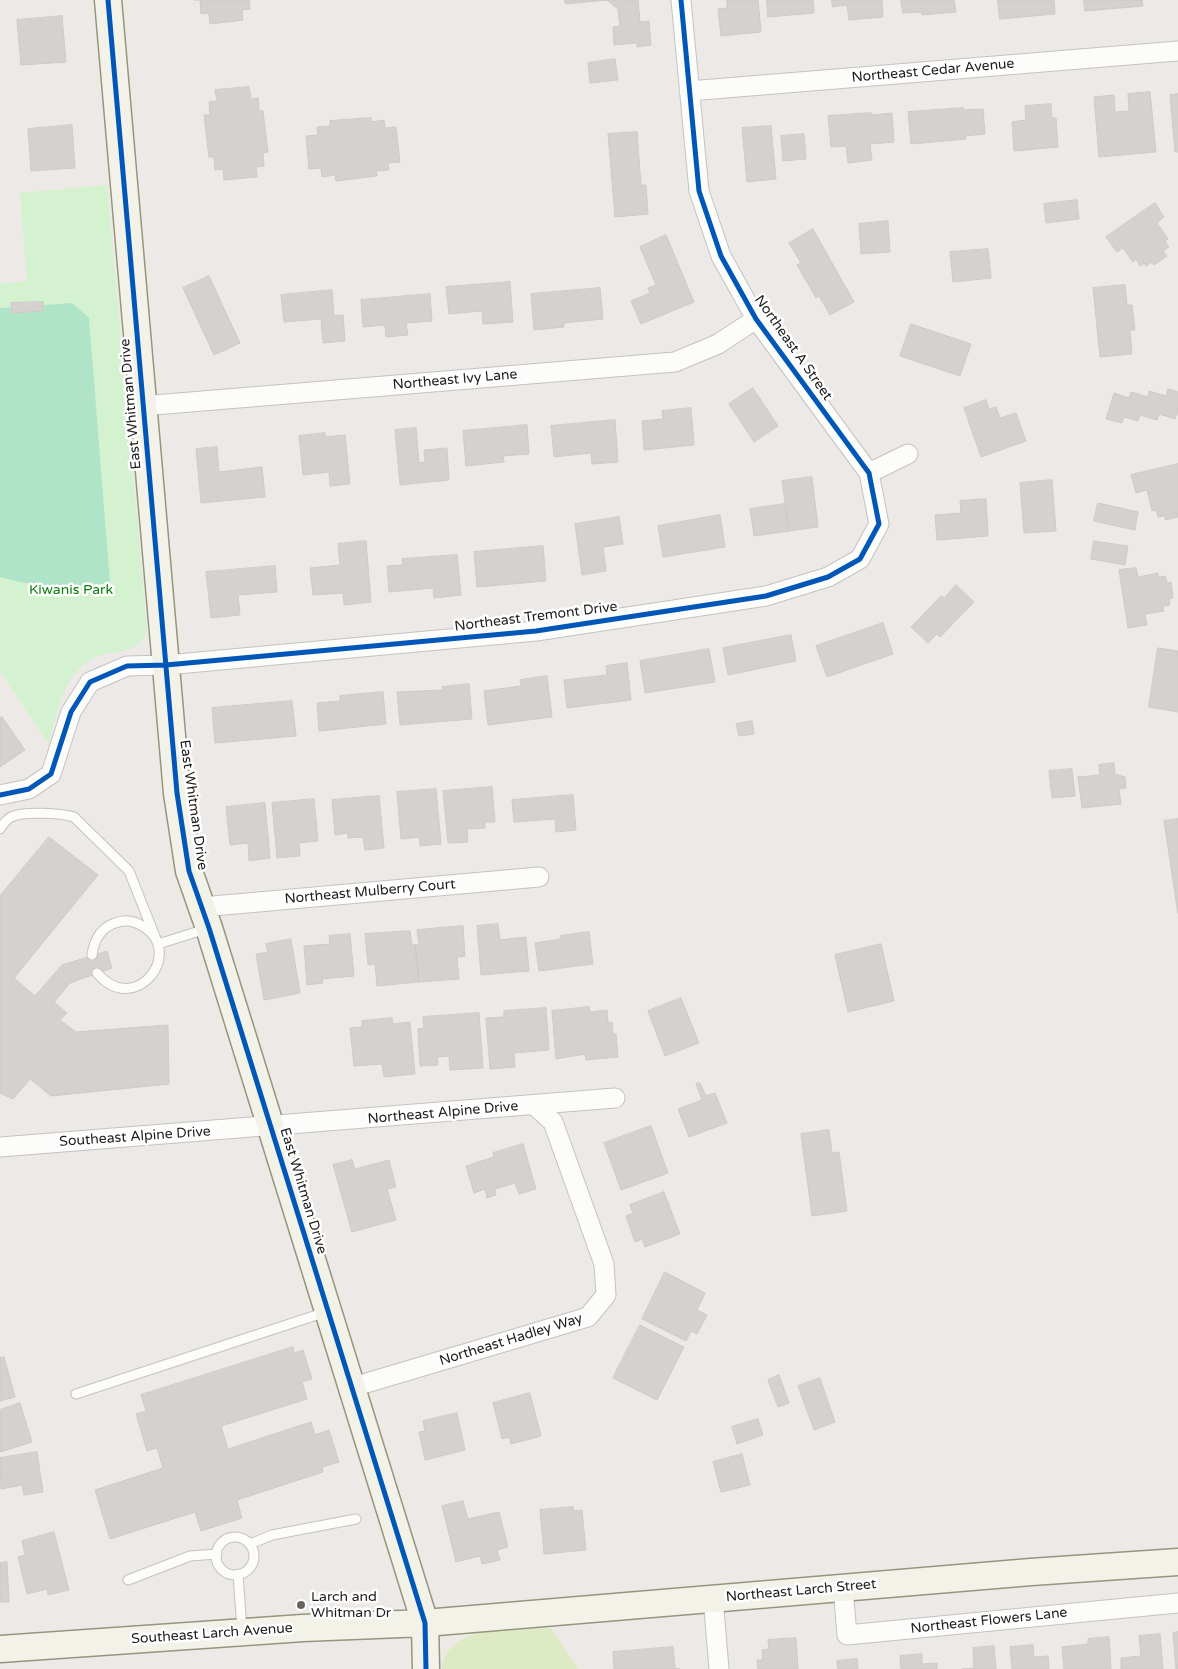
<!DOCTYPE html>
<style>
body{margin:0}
canvas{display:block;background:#ece9e6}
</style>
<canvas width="1178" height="1669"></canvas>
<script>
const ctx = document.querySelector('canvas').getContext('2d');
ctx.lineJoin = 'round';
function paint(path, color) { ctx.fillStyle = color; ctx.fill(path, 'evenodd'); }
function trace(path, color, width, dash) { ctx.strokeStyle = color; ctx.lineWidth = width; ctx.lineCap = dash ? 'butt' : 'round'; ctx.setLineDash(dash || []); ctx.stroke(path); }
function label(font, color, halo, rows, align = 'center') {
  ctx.font = font + ' "Varela Round",sans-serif'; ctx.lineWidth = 5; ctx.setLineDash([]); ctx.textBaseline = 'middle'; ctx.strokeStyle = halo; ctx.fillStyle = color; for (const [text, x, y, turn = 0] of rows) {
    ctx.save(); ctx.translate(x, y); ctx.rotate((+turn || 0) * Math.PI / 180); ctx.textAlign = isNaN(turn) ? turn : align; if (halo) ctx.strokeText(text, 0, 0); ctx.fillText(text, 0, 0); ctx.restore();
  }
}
paint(new Path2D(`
 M551 1628 578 1669H442C447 1622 517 1630 551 1628Z`), '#ddeac3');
paint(new Path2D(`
 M107 185 147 630C138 661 104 645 83 665 60 686 56 715 49 745L0 671V284L27 281 20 193Z`), '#d4f2d0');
paint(new Path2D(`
 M72 303 89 318 110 583C72 588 37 588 0 577V308Z`), '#b0e4c8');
const building = new Path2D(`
 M195 0H249L250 9 242 10 243 20 210 24 209 13 201 14 200 0Z
 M565 0H638L640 22 649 21 651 45 637 47V43L614 45 613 27 620 26 618 9 607 0 566 4Z
 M727 0H758L761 32 721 36 718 9 727 8Z
 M767 0H813L814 13 768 17Z
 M832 0H882L883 17 849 20 847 5 833 7Z
 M901 0H954L956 12 922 15 921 12 903 13Z
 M998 0H1054L1055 14 1000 19Z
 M1084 0H1142L1143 6 1085 11Z
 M62 16 66 62 21 65 17 20Z
 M615 59 618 80 590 83 588 63Z
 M249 87 251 99 258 98 259 111H263L268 152 263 153 264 166 256 167 257 177 224 180 223 169 215 170 214 157H209L204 115H210L209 102 217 101 215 90Z
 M1150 92 1156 152 1099 157 1094 97 1114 95 1115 112 1129 111 1128 94Z
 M1178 94V152H1175L1170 95Z
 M1051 104 1052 118H1056L1058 147 1014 151 1012 122 1026 120 1025 106Z
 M963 108V110L983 109 985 134 965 136 966 139 911 144 908 112Z
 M871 113V115L892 113 894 142 870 144 872 160 848 163 846 146 831 147 828 116Z
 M371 118V122L384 120 385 128 396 127 400 162 388 163 389 170 376 171 377 176 336 181 335 175 322 177 321 168 309 169 306 136 318 135 317 127 330 126V121Z
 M72 125 75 168 31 171 28 129Z
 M771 126 776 179 747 182 742 128Z
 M637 132 641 185H646L648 214 615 217 608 134Z
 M804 134 806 159 783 161 781 136Z
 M1077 200 1079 219 1046 223 1044 204Z
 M1155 203 1164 217 1157 223 1168 239 1165 241 1169 247 1163 251 1167 256 1154 265 1152 262 1146 266 1144 263 1140 266 1136 259 1133 262 1123 248 1117 252 1106 237Z
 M888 221 890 252 861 254 859 224Z
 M813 229 854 302 830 315 819 296 816 298 797 265 801 263 789 243Z
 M666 235 694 302 641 324 631 301 650 293 648 288 656 285 640 247Z
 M988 249 991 278 953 282 950 252Z
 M209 276 240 343 214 355 183 288Z
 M510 282 513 322 483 324 482 311 449 314 446 287Z
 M1125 285 1127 305H1132L1135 330H1130L1132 354 1100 357 1093 288Z
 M600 288 603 319 564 323V327L534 330 531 294Z
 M332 290 334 316 343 315 345 341 323 343 321 319 284 322 281 295Z
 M430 294 432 321 406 323 408 335 386 337 385 325 363 327 361 300Z
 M43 302V311L12 313 11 303Z
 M911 324 971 344 960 376 900 356Z
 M753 388 778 426 754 442 729 404Z
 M1168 389 1178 392V411L1175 419 1159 414 1157 420 1140 415 1138 421 1124 417 1122 423 1106 419 1114 393 1129 398 1131 392 1148 397 1149 391 1166 396Z
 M986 400 989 409 996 407 1000 418 1016 413 1026 441 981 457 964 408Z
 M691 408 694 445 644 450 642 421 663 419 662 411Z
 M615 420 618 462 592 464 591 453 554 457 551 426Z
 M527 425 529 454 503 456 504 462 466 466 463 431Z
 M416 428 419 463 425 462 424 450 447 448 449 480 400 485 395 430Z
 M325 433V437L345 435 350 484 330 486 329 472 303 475 299 436Z
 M217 447 219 472 262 467 265 497 201 503 196 449Z
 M1178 464V517L1165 520V516L1158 517 1156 510 1152 511 1147 490 1136 493 1131 475Z
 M812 477 818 527 789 531 782 481Z
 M1052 480 1056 531 1024 533 1020 483Z
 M986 499 988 536 937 540 935 515 961 513 960 501Z
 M1098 503 1138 512 1135 530 1094 521Z
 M785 504 789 531 754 536 750 509Z
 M720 515 725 547 663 557 658 526Z
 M619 517 623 544 603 547 606 571 582 575 575 524Z
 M366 541 371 602 344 605 343 593 313 595 310 568 340 565 338 544Z
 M1094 541 1128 546 1125 565 1091 559Z
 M543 546 546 581 477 587 474 552Z
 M457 555 461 595 434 598 433 588 389 592 387 566 403 565 402 559Z
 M275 566 277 592 238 595 240 615 211 618 206 572Z
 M1136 568 1138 577 1158 573V577L1165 576 1167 583 1171 582 1173 598H1169L1170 605 1163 606 1164 611 1145 614 1147 625 1128 628 1119 570Z
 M956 585 974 602 940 637 937 634 928 643 911 627 941 596 944 598Z
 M883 623 893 654 827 677 816 646Z
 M791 635 796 661 728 675 723 648Z
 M1158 648 1178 651V712L1149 707Z
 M709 649 715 682 645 693 640 661Z
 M627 663 631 700 567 708 564 680 607 675 606 666Z
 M547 676 552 717 488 725 484 691 521 686 520 680Z
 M469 684 472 719 400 725 397 692 443 690 442 687Z
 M383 692 386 724 319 731 317 703 340 701V696Z
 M292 701 296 736 215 743 212 708Z
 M2 717 25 750 0 767V718Z
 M752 721 754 734 739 736 736 724Z
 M1114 763 1115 774 1125 777 1126 788 1119 789 1121 804 1082 808 1078 777 1100 775 1099 765Z
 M1072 769 1075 796 1052 798 1049 771Z
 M492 787 495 822H485V828L467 829 468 842 448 843 443 791Z
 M436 789 441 844 420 846 419 837 401 839 397 792Z
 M573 795 576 830 556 832 555 819 514 822 512 800Z
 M379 796 384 848 365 850 363 837 348 838V833L335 835 332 800Z
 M314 799 318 841 299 843 300 856 277 858 272 803Z
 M265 803 270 858 249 861 248 843 230 845 226 807Z
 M1178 819V914L1164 821Z
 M49 837 98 875 14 978 35 996 62 965 107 951 112 968 70 983 54 1002 67 1013 60 1020 76 1032 168 1025 169 1084 51 1096 30 1079 13 1099 0 1093V896Z
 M498 924 500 940 526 937 529 971 481 975 477 926Z
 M463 926 465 956 457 957 459 979 419 982 415 945 419 944 417 930Z
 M410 931 412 945H415L419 982 377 986 375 964 368 965 365 934Z
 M589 932 593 964 539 971 535 943 561 939 560 936Z
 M350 934 354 976 322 979 323 983 307 985 304 946 330 944 329 936Z
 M291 939 300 993 264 1000 256 954 268 952 266 944Z
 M881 944 894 1001 848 1012 835 955Z
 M681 998 699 1043 665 1056 648 1011Z
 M589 1007 590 1012 607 1010 608 1023 612 1022 613 1034H616L618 1057 586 1060 585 1054 556 1059 552 1011Z
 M546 1008 549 1050 514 1053 515 1067 490 1069 486 1018 504 1017V1011Z
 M479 1013 483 1068 450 1070 449 1056 437 1057 438 1065 420 1066 418 1029 424 1028 423 1017Z
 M392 1018 393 1024 410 1022 415 1074 384 1077 382 1064 354 1066 350 1028 362 1027V1021Z
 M700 1083 706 1096 715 1093 727 1123 689 1137 678 1109 702 1100 696 1084Z
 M651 1126 668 1173 621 1190 604 1143Z
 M829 1130 832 1153 839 1152 847 1211 812 1216 801 1134Z
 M523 1144 536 1189 519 1194 515 1183 495 1189 496 1195 487 1198 485 1189 474 1193 466 1166 494 1157 493 1153Z
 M352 1160 355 1169 389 1160 396 1187 387 1189 396 1220 352 1232 333 1165Z
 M664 1192 680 1234 645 1247 642 1239 635 1242 626 1216 633 1213 630 1205Z
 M665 1272 705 1293 697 1310 707 1315 697 1334 691 1331 686 1341 642 1319Z
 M640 1325 684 1347 657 1400 613 1378Z
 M293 1347 294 1353 303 1350 312 1379 302 1382 307 1399 221 1426 228 1449 311 1422 315 1435 329 1430 339 1462 322 1467 323 1472 237 1500 242 1518 201 1531 195 1512 110 1539 95 1490 163 1468 157 1448 147 1451 136 1414 146 1411 141 1395Z
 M4 1357 15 1397 0 1401V1358Z
 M779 1375 789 1403 778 1407 768 1380Z
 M820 1378 835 1422 814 1430 798 1386Z
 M530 1393 541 1436 511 1444 509 1437 502 1439 493 1403Z
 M20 1403 32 1442 0 1452V1410Z
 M457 1413 465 1450 425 1460 419 1432 425 1431 423 1421Z
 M758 1419 763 1435 737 1444 732 1427Z
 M37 1452 43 1492 24 1495 22 1485 1 1489 0 1458Z
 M742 1454 750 1485 721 1492 713 1462Z
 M463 1501 468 1519 499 1512 508 1547 497 1550 500 1560 482 1564 480 1556 456 1562 442 1506Z
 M573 1507 574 1511 582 1510 586 1550 544 1554 540 1510Z
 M54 1532 69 1590 48 1595 47 1589 27 1594 18 1557 25 1555 22 1541Z
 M7 1562 9 1602H0V1563Z
 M1178 1632V1669H1176L1173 1633Z
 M1160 1634 1163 1669H1121V1658L1141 1656 1139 1636Z
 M1109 1637 1111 1669H1064L1062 1647 1088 1644V1639Z
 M796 1638 798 1669H758L757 1660H763L762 1650 769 1649 768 1640Z
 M1033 1645 1034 1657 1048 1656 1049 1669H1012L1010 1647Z
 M994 1646 996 1669H962L974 1668 973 1648Z
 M673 1647 675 1668 680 1669H614L613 1652Z
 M922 1654V1664L937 1663V1669H901L900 1656Z
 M857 1659 858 1669H838L837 1661Z`);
paint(building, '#d4d1ce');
trace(building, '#cfcac7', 1);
const lane = new Path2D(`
 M0 829C3 824 6 820 11 817 23 811 61 813 74 817L129 871 158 944 206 929
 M92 955C94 941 100 928 115 923 125 919 135 921 144 927 185 953 135 1018 97 973
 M76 1394 326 1312
 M216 1556a19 19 0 1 1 38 0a19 19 0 1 1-38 0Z
 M250 1544 272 1535 356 1519
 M238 1574 242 1629
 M128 1580 190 1556 217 1554`);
const street = new Path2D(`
 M689 91 1178 51
 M142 406 675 362 718 344 756 319
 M869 473 908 454
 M0 795 29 789 51 774 71 712 90 682 127 666 166 665 536 631 766 596 828 577 860 559 879 524 869 473 756 319 721 256 699 191 681 0
 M202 907 539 877
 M0 1147 615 1098
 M353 1387 588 1317 606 1295 604 1264 553 1122 534 1105
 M843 1587 847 1635 1178 1603
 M713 1598 719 1669`);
const secondary = new Path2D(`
 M108 0 177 793 189 871 209 928 425 1623 426 1669
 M0 1649 303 1628 425 1623 1031 1572 1178 1562`);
trace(lane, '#c4c3c2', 11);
trace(street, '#c4c3c2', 21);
trace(secondary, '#96957e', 29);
trace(lane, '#fcfcfb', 9);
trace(street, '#fcfcfb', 19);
trace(secondary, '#f3f2e9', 26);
trace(new Path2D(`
 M108 0 177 793 189 871 209 928 425 1623 426 1669
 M0 795 29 789 51 774 71 712 90 682 127 666 166 665 536 631 766 596 828 577 860 559 879 524 869 473 756 319 721 256 699 191 681 0`), '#0057b8', 5);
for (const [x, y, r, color] of [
 [301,1605,5,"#656463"]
]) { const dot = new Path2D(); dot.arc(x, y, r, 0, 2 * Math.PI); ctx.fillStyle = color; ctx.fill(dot); trace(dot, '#fff', 2); }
label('14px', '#1d1d1d', '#fff', [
 ["Northeast Cedar Avenue",933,71,-5],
 ["Northeast A Street",793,348,55],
 ["Northeast Ivy Lane",455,380,-5],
 ["East Whitman Drive",131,404,-95],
 ["Northeast Tremont Drive",536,617,-7],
 ["East Whitman Drive",193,805,82],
 ["Northeast Mulberry Court",370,892,-5],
 ["Northeast Alpine Drive",443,1113,-5],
 ["Southeast Alpine Drive",135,1137,-4],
 ["East Whitman Drive",303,1191,73],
 ["Northeast Hadley Way",511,1340,-17],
 ["Northeast Larch Street",801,1591,-5],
 ["Northeast Flowers Lane",989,1621,-6],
 ["Southeast Larch Avenue",212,1634,-4]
]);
label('14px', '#0c7d09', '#fff', [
 ["Kiwanis Park",71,590]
]);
label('14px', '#1d1d1d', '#fff', [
 ["Larch and",311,1597],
 ["Whitman Dr",311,1613]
], 'left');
</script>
